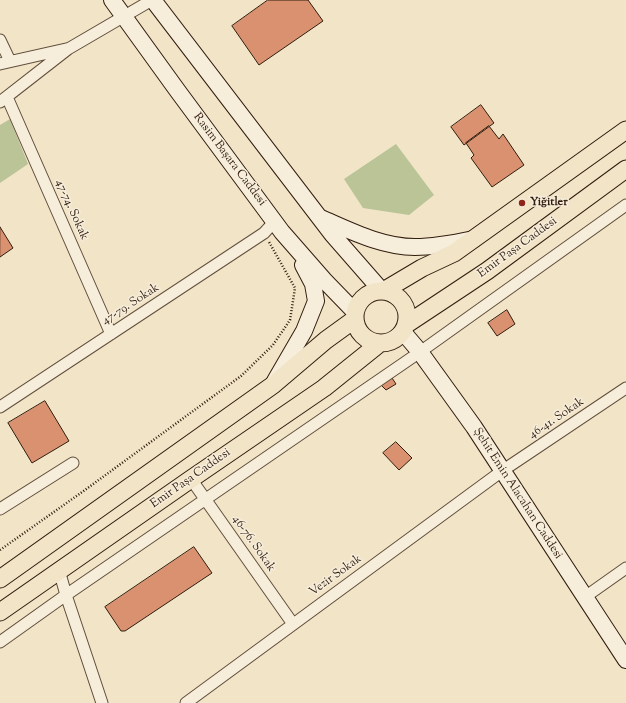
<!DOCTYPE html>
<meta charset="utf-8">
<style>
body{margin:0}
canvas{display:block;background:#f1e4c7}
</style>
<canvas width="626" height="703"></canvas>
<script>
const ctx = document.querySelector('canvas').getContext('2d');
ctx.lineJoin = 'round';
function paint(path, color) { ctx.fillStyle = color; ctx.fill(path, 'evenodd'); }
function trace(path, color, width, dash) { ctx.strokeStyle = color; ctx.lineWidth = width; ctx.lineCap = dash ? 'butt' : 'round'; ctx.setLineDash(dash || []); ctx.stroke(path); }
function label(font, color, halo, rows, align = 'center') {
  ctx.font = font + ' "Sorts Mill Goudy",serif'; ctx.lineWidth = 3; ctx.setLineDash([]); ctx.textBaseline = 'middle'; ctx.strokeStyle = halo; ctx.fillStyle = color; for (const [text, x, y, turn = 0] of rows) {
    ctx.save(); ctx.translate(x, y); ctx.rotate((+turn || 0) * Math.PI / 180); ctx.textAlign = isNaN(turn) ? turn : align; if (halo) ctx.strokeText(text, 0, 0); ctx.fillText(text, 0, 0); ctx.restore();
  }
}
paint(new Path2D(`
 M10 119 28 164 0 183V125Z
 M396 144 434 195 409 215 363 208 344 179Z`), '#bac496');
const building = new Path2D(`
 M268 0H308L323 21 259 65 232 26Z
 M481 105 494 123 464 145 451 127Z
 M489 126 499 139 503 134 524 165 492 187 471 158 474 155 466 143Z
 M0 227 13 248 0 257Z
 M507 310 515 324 497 336 488 323Z
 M392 378 396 384 386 390 380 384Z
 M45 401 69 441 32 463 8 423Z
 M396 442 412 458 399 470 383 453Z
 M194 547 212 573 125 631H121L105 607Z`);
paint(building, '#d99170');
trace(building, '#321d0e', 1);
const street = new Path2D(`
 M0 40 10 61
 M0 64 66 49
 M7 97 111 334
 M0 102 68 49 152 0
 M0 407 264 233 275 221
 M191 479 293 624
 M0 509 73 463
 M59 570 66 595 102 703
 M585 597 626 568
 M0 642 66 595 420 352 626 205
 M186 703 502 471 626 388`);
const secondary = new Path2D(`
 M112 0 177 90 282 232 324 280 355 312
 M153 0 332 234 381 290
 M321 218C351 231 382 247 415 247 435 247 455 243 474 239
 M403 332 420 352 474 427 626 660
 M275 381 304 331 316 301 313 284 303 265`);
const primary = new Path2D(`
 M385 290 422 268 454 253 626 130
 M355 317a26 26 0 1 1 52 0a26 26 0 1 1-52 0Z
 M407 324 487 271 626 169
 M0 579 273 385 326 340 355 319
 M0 612 191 479 324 388 380 343`);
trace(street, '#624f3c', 13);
trace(secondary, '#321d0e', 18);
trace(primary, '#321d0e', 19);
trace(new Path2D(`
 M0 550 85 490 241 376 273 345 290 320 295 288 269 242`), '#321d0e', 2.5, [1, 2]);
trace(street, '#f6eddb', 11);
trace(secondary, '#f6eddb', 16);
trace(primary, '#f1e4c7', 17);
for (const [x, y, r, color] of [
 [522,203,4,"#8f2418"]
]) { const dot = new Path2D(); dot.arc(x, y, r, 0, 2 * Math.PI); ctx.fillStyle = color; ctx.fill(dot); trace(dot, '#f6eddb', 1.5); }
label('12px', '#321d0e', '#f6eddb', [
 ["Rasim Başara Caddesi",229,160,53],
 ["47-74. Sokak",71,210,66],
 ["Emir Paşa Caddesi",518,248,-36],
 ["47-79. Sokak",131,305,-33],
 ["46-41. Sokak",557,419,-34],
 ["Emir Paşa Caddesi",191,479,-35],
 ["Şehit Emin Alacahan Caddesi",517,494,57],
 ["46-76. Sokak",253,544,55],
 ["Vezir Sokak",336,576,-36]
]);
label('bold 12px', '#321d0e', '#f6eddb', [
 ["Yiğitler",530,203]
], 'left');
</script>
